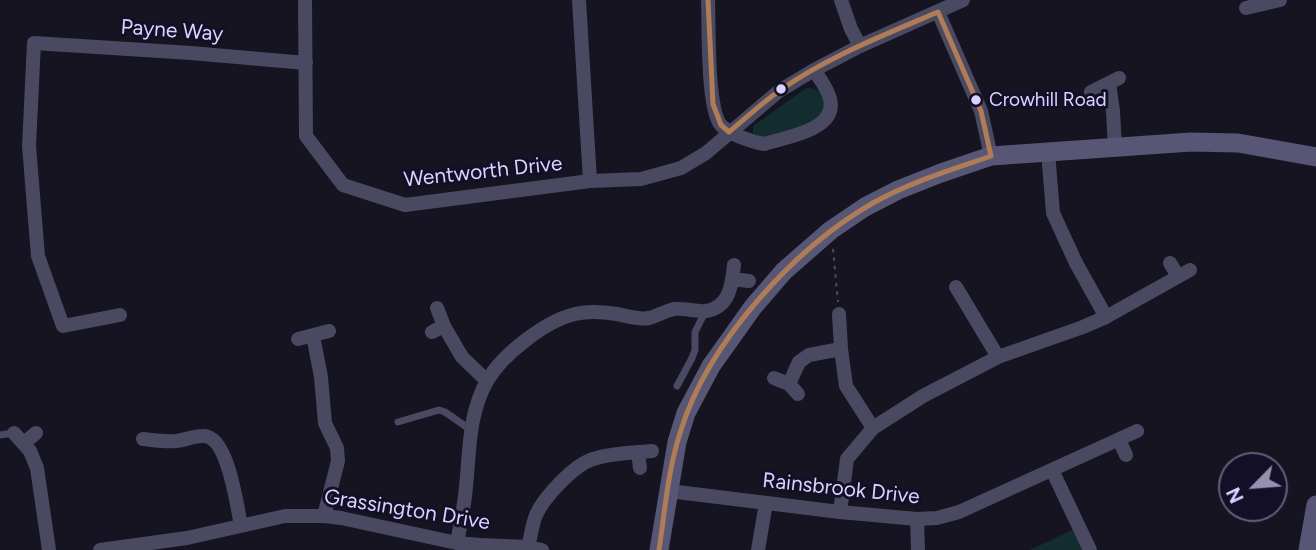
<!DOCTYPE html>
<style>
body{margin:0}
#map{position:relative;width:1316px;height:550px;overflow:hidden;background:#161421;font-family:Figtree,sans-serif}
canvas{display:block}
.north{position:absolute;left:1218px;top:452px;width:70px;height:70px;box-sizing:border-box;background:#130f26;border:2px solid #625e7d;border-radius:50%;rotate:245deg;font-size:19px;font-weight:700;line-height:28px;text-align:center;color:#d9d4ff}
.north::after{content:'';display:block;margin:auto;width:24px;height:32px;background:#9591b1;clip-path:polygon(50% 0,100% 100%,50% 72%,0 100%)}
</style>
<div id="map">
<canvas width="1316" height="550"></canvas>
<div class="north">N</div>
</div>
<script>
const ctx = document.querySelector('canvas').getContext('2d');
ctx.lineJoin = 'round';
function paint(path, color) { ctx.fillStyle = color; ctx.fill(path, 'evenodd'); }
function trace(path, color, width, dash) { ctx.strokeStyle = color; ctx.lineWidth = width; ctx.lineCap = dash ? 'butt' : 'round'; ctx.setLineDash(dash || []); ctx.stroke(path); }
function label(font, color, halo, rows, align = 'center') {
  ctx.font = font + ' Figtree,sans-serif'; ctx.lineWidth = 6; ctx.setLineDash([]); ctx.textBaseline = 'middle'; ctx.strokeStyle = halo; ctx.fillStyle = color; for (const [text, x, y, turn = 0] of rows) {
    ctx.save(); ctx.translate(x, y); ctx.rotate((+turn || 0) * Math.PI / 180); ctx.textAlign = isNaN(turn) ? turn : align; if (halo) ctx.strokeText(text, 0, 0); ctx.fillText(text, 0, 0); ctx.restore();
  }
}
paint(new Path2D(`
 M806 88C815 88 821 90 824 99 827 104 827 110 823 115 816 124 776 134 764 138L757 137 753 134V126Z
 M1074 529 1083 550H1030Z`), '#132c2d');
trace(new Path2D(`
 M833 249 838 302`), '#44505f', 2, [3.5, 5]);
trace(new Path2D(`
 M677 386 692 358 695 350V332L705 312
 M398 422 439 410 445 412 471 430
 M0 435 14 433`), '#4a4962', 7);
trace(new Path2D(`
 M305 0 306 136 343 185 405 205 590 181 641 179 681 168 706 153 779 91 814 70 860 46 963 0
 M579 0 590 181
 M708 0C709 27 707 105 720 124 727 134 753 142 764 144 786 137 838 130 830 99 828 89 820 79 814 70
 M841 0 851 29 860 46
 M1246 8 1280 0
 M938 12 981 111 991 156
 M1109 83 1113 111 1115 148
 M1091 92 1119 78
 M1048 152 1053 213 1076 263 1106 317
 M1170 263 1178 276
 M732 279 749 281
 M956 287 998 357
 M437 308 444 326 462 357 487 381
 M839 314 841 349 846 386 873 428
 M120 315 63 326 38 256 29 146 34 43 191 53 306 63
 M432 332 444 326
 M313 336 321 377 325 423 337 448 338 461 324 516
 M298 339 329 331
 M774 378 789 384 798 394
 M789 384 799 362 809 355 841 349
 M14 433 30 451 37 468 49 550
 M143 439C153 440 165 442 176 441 185 440 194 436 203 436 228 435 237 506 241 526
 M1119 440 1126 455
 M24 443 36 433
 M638 452 640 468
 M1052 470 1090 550
 M669 491 840 512 917 519 937 518 959 512 1137 431
 M840 512 847 459 873 428 923 396 998 357 1083 327 1106 317 1190 270
 M917 519 918 550
 M457 543C460 527 463 511 465 496 470 457 467 416 487 381 502 355 545 321 575 314 587 311 604 312 617 314 628 316 638 320 649 318 657 316 665 311 674 309 685 308 696 312 706 311 730 307 732 284 734 265
 M528 547C531 536 532 525 536 515 544 497 574 465 593 459 611 453 633 453 652 451
 M100 550 187 538 285 516H324L341 518 457 543 480 545 528 547 542 550
 M758 550 766 503`), '#4a4962', 14);
trace(new Path2D(`
 M659 550 677 442 686 413 711 366 753 307 784 271 831 230 865 207 898 190 941 173 991 156 1191 142 1238 143 1316 157
 M1308 550 1316 505`), '#575674', 19);
trace(new Path2D(`
 M659 550C665 510 668 469 681 430 708 343 794 248 873 203 910 182 951 170 991 156L981 111 938 12C884 35 827 57 779 91 762 103 746 118 729 132L721 125 713 104 708 0`), '#b07c57', 5);
for (const [x, y, r, color] of [
 [781,89,6,"#d9d4ff"],
 [976,100,6,"#d9d4ff"]
]) { const dot = new Path2D(); dot.arc(x, y, r, 0, 2 * Math.PI); ctx.fillStyle = color; ctx.fill(dot); trace(dot, '#130f26', 2.5); }
label('19px', '#d9d4ff', '#130f26', [
 ["Crowhill Road",989,100]
], 'left');
label('21px', '#d9d4ff', '#130f26', [
 ["Payne Way",172,31,4],
 ["Wentworth Drive",483,172,-6],
 ["Rainsbrook Drive",841,489,6],
 ["Grassington Drive",407,510,9]
]);
</script>
